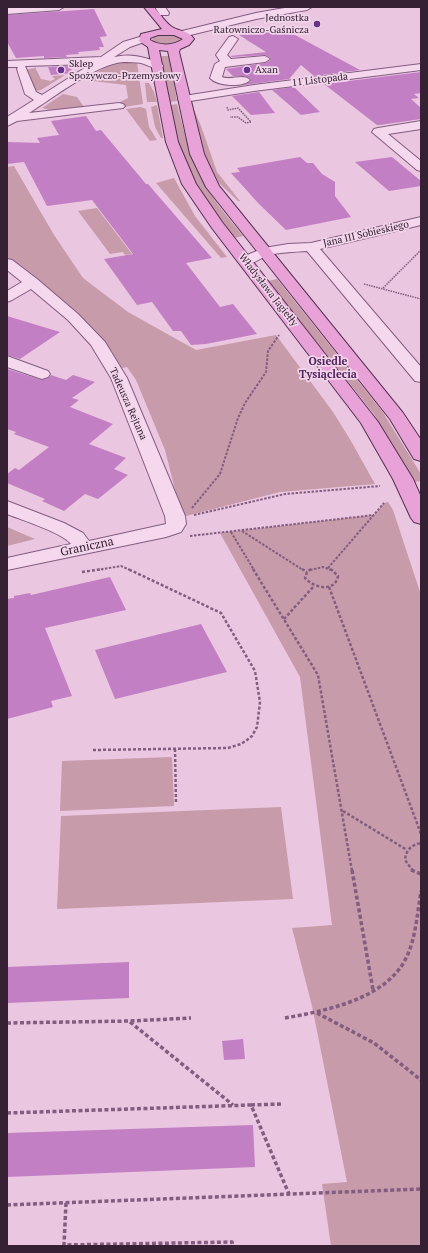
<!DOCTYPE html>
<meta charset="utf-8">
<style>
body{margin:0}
#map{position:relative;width:428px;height:1253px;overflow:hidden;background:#eac6e0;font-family:"PT Serif",serif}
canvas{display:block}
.frame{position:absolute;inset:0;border:8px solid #352034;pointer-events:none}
</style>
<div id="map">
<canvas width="428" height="1253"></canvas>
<div class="frame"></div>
</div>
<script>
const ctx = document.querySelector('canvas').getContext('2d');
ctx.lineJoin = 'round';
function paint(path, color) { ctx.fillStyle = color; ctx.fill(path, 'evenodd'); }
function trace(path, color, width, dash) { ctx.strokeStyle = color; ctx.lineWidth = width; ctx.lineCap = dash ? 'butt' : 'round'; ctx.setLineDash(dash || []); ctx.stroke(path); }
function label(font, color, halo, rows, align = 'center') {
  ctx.font = font + ' "PT Serif",serif'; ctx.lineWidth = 3.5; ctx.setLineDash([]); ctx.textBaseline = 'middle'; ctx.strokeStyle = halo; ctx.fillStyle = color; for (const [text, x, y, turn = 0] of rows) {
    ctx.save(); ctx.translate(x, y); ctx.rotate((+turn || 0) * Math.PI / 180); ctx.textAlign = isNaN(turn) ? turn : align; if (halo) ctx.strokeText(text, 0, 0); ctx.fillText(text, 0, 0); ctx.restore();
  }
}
paint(new Path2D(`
 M161 35H174L181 39C175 46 159 46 152 40L154 37Z
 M161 56H169L177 101 170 102Z
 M122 61 137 62 143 104 124 107 120 102 128 98 126 85 84 80 107 66Z
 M34 65 41 79 51 81 55 79 52 76 65 75 41 90 35 91 29 73H27L25 70 35 68Z
 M145 83H149L154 92 157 102H147Z
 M63 94 77 97 84 107 53 111 42 108Z
 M177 104C183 127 188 151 198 172 209 196 227 216 243 236L234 238C211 207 187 177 177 139 175 127 173 116 171 105Z
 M157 105 163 138H161L155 127 151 107Z
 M192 105 201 126 217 172 240 201H238L219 183 210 165 201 145Z
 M141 107 146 109 149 127 157 140 150 141 126 109Z
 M14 166 54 235 83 278 128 312 196 350 276 335 333 412 351 441 375 484 280 492 182 517 165 450 136 380 127 367 122 368 110 349 100 339 7 259V167Z
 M174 178 195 216 227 257 221 258 156 183Z
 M97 208 132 254 125 255 123 252 110 254 78 211Z
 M277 279 382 411 421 474V481L415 482 373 413 268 281Z
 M388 502 393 510 421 595V1246H331L322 1184 347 1182 312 1006 292 928 332 925 300 677 220 533 374 515 384 503Z
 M7 527 35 539 7 546Z
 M172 757 174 806 60 811 62 761Z
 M281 807 293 899 57 909 61 816Z`), '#c79ba9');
paint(new Path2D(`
 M94 9 107 36 100 37 104 47H99L100 50 78 52 79 54 66 55 67 57 44 58V56L16 58 7 42V15Z
 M282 28 360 70 314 76 301 65 289 79 244 85 251 81V79L244 76H233L226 69 265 63 271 60V58L265 55 232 57 230 56 266 52 239 35Z
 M70 66 73 73 51 75 48 67Z
 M421 72V93L414 94 419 98 411 99 421 108V119L380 125H377L324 84Z
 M294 87 320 112 301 115 272 90Z
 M259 92 275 113 251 115 232 96Z
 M86 116 96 131 101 130 146 184H148L212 258 186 263 220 307 233 304 257 334 206 344 191 345 181 331H173L152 302 137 305 104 259 133 254 92 200 47 206 24 162 7 164V142L40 143 37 138 59 135 51 121Z
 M300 157 307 163H313L322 174 335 182V196L351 217 286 230 259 204 231 173 240 172 237 168Z
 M392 157 421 181V186L389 191 355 162Z
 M7 316 60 332 20 359 7 355Z
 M7 369 42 380 48 378 51 375 66 380 73 375 95 382 72 398 79 400 70 407 113 424 89 444 126 458 114 469 128 475 98 499 85 494 64 511 42 501 45 499 7 483V474L15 468 19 470 49 447 14 434 16 432 7 429Z
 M110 577 126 610 45 628 72 696 51 701 53 707 7 719V599L14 598V596L30 593 31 595Z
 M201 624 227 672 115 699 95 650Z
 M129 962V998L7 1003V967Z
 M243 1039 245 1059 224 1060 222 1041Z
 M253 1125 255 1167 7 1177V1133Z`), '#c37fc4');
const minor = new Path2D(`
 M20 7H64L59 10 7 14V8Z
 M155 7H165L169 13 168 15H160Z
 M290 7H312L307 10 256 19 182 37 177 34 178 32 256 13Z
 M143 36 148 39 147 41 130 47 114 57C131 53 146 57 162 64L163 66 162 68C155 70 148 65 141 63 135 62 129 62 123 62 96 64 53 98 29 113L119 103 123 104 125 106 123 108 17 121 7 126V117L34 100 25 94 17 69 18 67H7V61L101 57 123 42ZM91 64 42 95 36 92 25 66Z
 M233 36 238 39 227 55 231 59 265 56 270 59 265 62 225 67 222 77C231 81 243 73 250 80 243 88 217 86 210 78L215 64 220 61 216 55 229 37Z
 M421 64V70L254 91 184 102 180 101 178 99 180 97 184 96 254 85Z
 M421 121V129L388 134 421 161V171L417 170 372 132 374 129 378 128Z
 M421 217V225L320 249 421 367V382L415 381 307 251C294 252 282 252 269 255 259 258 251 267 240 264L238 261 240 258 264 248 288 244 311 243Z
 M7 259 12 260 37 279 78 314 105 342 127 378 185 516 186 524 181 532 166 537 7 570V558L71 544C63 533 22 520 7 514V501L64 523 83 533 89 541 166 524 165 516 111 378 91 345 68 320 31 289 12 300 7 302V291L22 282 7 270Z
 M7 356 48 371 50 374 48 377 42 379 7 367Z`);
const major = new Path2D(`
 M144 7H154C160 14 165 22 172 27 180 32 188 30 194 39L189 45 180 49 179 52 204 154 219 186 403 413 421 440V461L414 459 390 419 206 187 190 154 168 51 159 50 178 142 196 184 222 222 378 422 413 479 421 497V524L414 522 411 518 393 479 361 423 212 228 182 184 166 142 148 47 139 41 141 34 162 29ZM158 35H174L183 39C174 46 160 46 150 40V38Z`);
trace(minor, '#835d80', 2);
trace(major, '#523151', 2);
trace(new Path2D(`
 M227 107 228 110 238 108 251 122 246 123 238 117H230
 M364 284 421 299
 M383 288 421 250`), '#835d80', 1.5, [1.5, 1]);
trace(new Path2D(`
 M192 508 220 474 238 418 245 403 266 372 268 351 279 335
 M194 515 285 494 380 486
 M242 531 303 570
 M231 532 254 570
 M190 536 374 515
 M328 568 384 503
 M97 570 121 566 130 570
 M310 570 323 567 331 570`), '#835d80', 2, [2.5, 1.5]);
trace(new Path2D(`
 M253 569 318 675 352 871
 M302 569 307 572
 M311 569 307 572 305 578C314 588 335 593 338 576L332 570 328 569
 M82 572 103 569
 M329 587 421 834
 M284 619 314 586
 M175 749 176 804
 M93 750 228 748 241 744 247 740 252 736 257 727 260 702 255 671 221 613 128 569
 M343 811 407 850
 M413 871 405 860C406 850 411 845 421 843`), '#835d80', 2.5, [3, 2]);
trace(new Path2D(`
 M352 870 373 990
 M411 870 421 874
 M317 1013 374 1043 421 1080
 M285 1018C324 1011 382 1000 404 962 416 941 417 914 421 891
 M130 1022 233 1105
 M7 1023 130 1021 191 1018
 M251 1105 282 1104
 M7 1113 251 1105 289 1194
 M66 1203 64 1245 232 1242 233 1246
 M7 1205 421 1189`), '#835d80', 3.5, [4, 2.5]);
paint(minor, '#f5d8ee');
paint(major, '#e9a2d7');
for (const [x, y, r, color] of [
 [317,24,4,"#65338c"],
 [61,70,4,"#65338c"],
 [247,70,4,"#65338c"]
]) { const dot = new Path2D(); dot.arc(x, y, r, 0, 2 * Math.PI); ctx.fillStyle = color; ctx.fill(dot); trace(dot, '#f2d5ea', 1.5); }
label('10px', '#352034', '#f2d5ea', [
 ["Jednostka",309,18,"right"],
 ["Ratowniczo-Gaśnicza",309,30,"right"],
 ["Sklep",69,64],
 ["Spożywczo-Przemysłowy",69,76],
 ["Axan",255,70]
], 'left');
label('10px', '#352034', '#f2d5ea', [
 ["11 Listopada",320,80,-7],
 ["Jana III Sobieskiego",366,234,-13],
 ["Władysława Jagiełły",268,290,52],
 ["Tadeusza Rejtana",128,404,66]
]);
label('bold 11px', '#50235d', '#f2d5ea', [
 ["Osiedle",328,362],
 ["Tysiąclecia",328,375]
]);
label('12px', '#352034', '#f2d5ea', [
 ["Graniczna",87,547,-12]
]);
</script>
